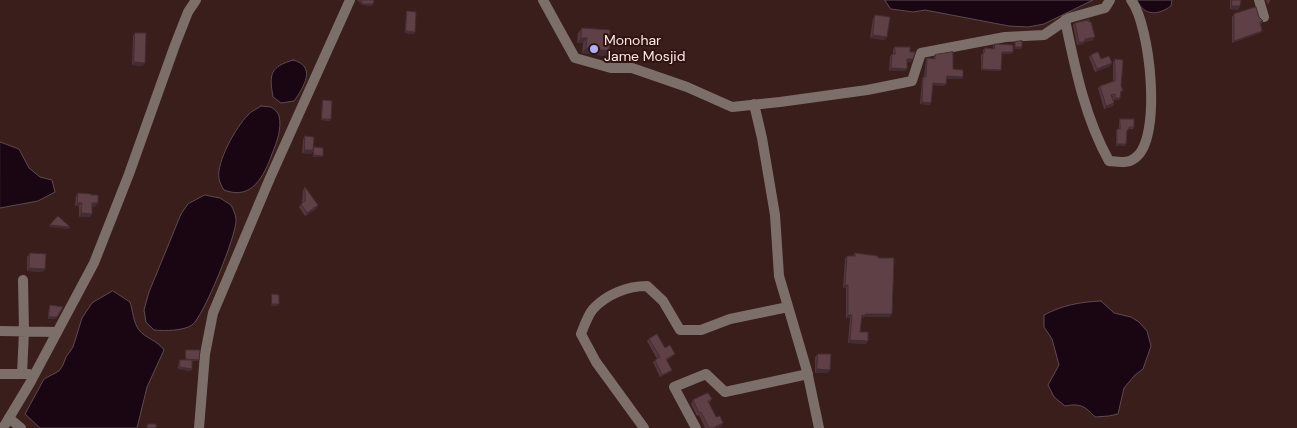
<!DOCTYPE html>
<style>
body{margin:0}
canvas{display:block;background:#3a1e1b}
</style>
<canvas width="1297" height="428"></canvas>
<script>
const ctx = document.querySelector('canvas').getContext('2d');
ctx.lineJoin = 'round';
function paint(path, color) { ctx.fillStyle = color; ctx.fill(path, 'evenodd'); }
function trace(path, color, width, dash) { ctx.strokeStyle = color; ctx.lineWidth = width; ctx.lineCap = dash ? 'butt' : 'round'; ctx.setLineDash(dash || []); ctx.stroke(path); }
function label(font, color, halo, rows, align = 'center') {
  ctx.font = font + ' "DM Sans",sans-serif'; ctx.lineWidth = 4; ctx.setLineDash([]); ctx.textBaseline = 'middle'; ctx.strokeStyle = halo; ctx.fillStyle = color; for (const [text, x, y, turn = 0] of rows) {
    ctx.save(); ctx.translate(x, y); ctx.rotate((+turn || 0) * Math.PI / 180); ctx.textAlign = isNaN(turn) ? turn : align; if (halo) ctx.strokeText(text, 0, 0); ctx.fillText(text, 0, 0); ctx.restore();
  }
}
const water = new Path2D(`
 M885 0H1093L1044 24 1028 27 1009 26 925 10 913 12 891 9Z
 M1137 0H1172L1171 6C1159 15 1144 17 1137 0Z
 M293 60C317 66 304 87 294 101L281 103 273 97C269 74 270 67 293 60Z
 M261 106 271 107C274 109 278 112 279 116 282 128 277 142 272 154 264 176 252 201 224 190 222 187 220 183 219 179 216 162 236 127 248 115 251 111 257 109 261 106Z
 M0 142 19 149 29 168 40 177 52 180 55 192 38 201 0 208Z
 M205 195 220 198 231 205C233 209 236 215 236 219 238 232 203 318 192 325 183 331 165 331 154 330L146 322 144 310 149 292 181 214 188 204Z
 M113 291 130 302C133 311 133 322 139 330 145 338 157 340 164 350L147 387 137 428H40L25 414 44 379 59 371 63 365 66 357 73 347 82 318 92 303Z
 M1101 301 1114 313 1131 317 1139 322 1147 331 1151 346 1143 369 1135 375 1124 388 1118 414 1109 416 1095 417C1085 406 1080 403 1065 406L1054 397 1048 385 1059 365 1052 339 1044 327V315C1063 305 1080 302 1101 301Z`);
paint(water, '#1a0612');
trace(water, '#5e4a52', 1);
trace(new Path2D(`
 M543 0 575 58 611 68H632L687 87 732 107 780 102 867 90 912 81 921 53 1005 37 1044 35 1069 18 1105 8 1110 0
 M1259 0 1264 17
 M1065 20C1075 68 1085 118 1109 161 1118 162 1128 164 1135 158 1163 139 1150 24 1131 0
 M754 104 762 138 775 215 779 276 807 371 819 428
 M0 331 57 332
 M0 374H29
 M22 374 24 331 23 280
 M9 418 21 428
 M199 428 205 354 213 313 270 178 350 0
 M644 428 596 362 581 334C584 326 588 315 593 309 607 294 628 286 647 286L663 301 680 330H701L730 319 788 307
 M696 428 674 387 706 374 725 392 808 374`), '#7c6f69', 10);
trace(new Path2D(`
 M3 428 30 383 94 263 129 174 175 45 188 12 196 0`), '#7c6f69', 10);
paint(new Path2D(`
 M357 0H374L372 6 363 5Z
 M1230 0H1241L1240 6 1238 10 1230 9Z
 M1266 0H1270L1269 3 1268 5Z
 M407 11 415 32 414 34 405 33 406 13Z
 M1234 14 1259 17 1263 21 1261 24H1260L1262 31 1260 33 1232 43V17Z
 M875 15 885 40 870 38 873 19Z
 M1075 23 1093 40 1085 42 1083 44 1077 45 1073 25Z
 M582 28 605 56 582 53 583 43H577L578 33Z
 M135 33 145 63 142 66 132 65 133 36Z
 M995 44 1012 54H1002L1000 71 981 70V55L983 53V50L985 48 993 49V46Z
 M895 47 910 52 911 62H907L905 71H889L890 57 892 54H893V49Z
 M935 55 963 77 961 79H946V84L944 86 933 85 930 105 920 104 922 79 923 77H924L926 60 927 58 933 59Z
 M1091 55 1101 59 1112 63 1110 66 1095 72 1089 57Z
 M1115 59 1121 86V93L1119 100H1113V96H1112L1114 103 1113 106 1104 109 1098 88 1100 86 1113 81V62Z
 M323 100 331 119 330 121 321 120 322 102Z
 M1120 119 1134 127 1133 129H1129L1128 131H1127L1126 144 1125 146H1116V131L1117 129H1119V121Z
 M305 136 314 148V147L322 157H313V151L311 154 302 153 303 140Z
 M305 187 316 209 305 216 299 207 302 203 303 190Z
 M78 193 95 207 92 206V214L89 217H79V206H75L76 196Z
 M30 253 45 269 42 272 27 271V257Z
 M855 253 890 317H864L863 318H861L860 332 868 341 866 344 848 343 850 318H846V288H843L845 259 847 256H853Z
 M50 305 55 319H48L49 307Z
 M649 339 665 348 673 356 667 360 670 372 660 377 653 362 655 360 657 359 647 341Z
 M186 350 198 361H192V369L190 371 178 369 179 361 180 360H185V351Z
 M818 354 827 373H815V357Z
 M712 399 709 403 716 417 723 423 721 426 718 428H705L699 415 697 416 691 404 693 400Z`), '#53373d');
paint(new Path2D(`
 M364 4H373L372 6 363 5Z
 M1232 6H1240L1238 10 1230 9Z
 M406 31 415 32 414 34 405 33Z
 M1262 31 1260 33 1232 43 1234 41Z
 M873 35 887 37 885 40 870 38Z
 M1095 37 1093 40 1085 42 1083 44 1077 45 1079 43 1085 39Z
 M581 38H587L583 43H577Z
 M1015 47H1022L1021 49H1014Z
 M586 48 609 51 605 56 582 53Z
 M1002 52H1013L1012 54H1001Z
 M907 59H913L911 62 905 61Z
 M134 62 145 63 142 66 132 65Z
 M1112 63 1110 66 1095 72 1097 69Z
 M891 68 907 69 905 71H889Z
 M982 69 1001 70 1000 71 981 70Z
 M947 76 963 77 961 79H945Z
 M933 83 946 84 944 86 931 85Z
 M1115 98H1120L1119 100H1113Z
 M922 102 931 103 930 105 920 104Z
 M1114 103 1113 106 1104 109 1106 106Z
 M322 119H331L330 121 321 120Z
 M1117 144H1126L1125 146H1116Z
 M305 150H313L311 154 302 153Z
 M314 155 323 156 322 157H313Z
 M78 203H82L79 206H75Z
 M92 203H98L95 207 90 206Z
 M318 205 316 209 305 216 307 213Z
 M81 213 92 214 89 217H79Z
 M50 225 70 227 69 229 49 227Z
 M29 268 45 269 42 272 27 271Z
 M845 285H848L846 288H843Z
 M272 304H279L277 306H270Z
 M865 314H892L890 317H864L863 318H860L862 315Z
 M848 315H852L850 318H846Z
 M49 317H57L55 319H48Z
 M850 340 868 341 866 344 848 343Z
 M186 359 199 360 198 361 185 360Z
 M180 367 192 369 190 371 178 369Z
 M817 369 830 370 827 373H815Z
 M672 370 670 372 660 377 662 375Z
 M723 423 721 426 718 428H713Z`), '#432d32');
const building = new Path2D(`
 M360 0H374L373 4H364Z
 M1232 0H1241L1240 6H1232Z
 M1256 7 1259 17 1263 21 1260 22 1262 31 1234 41V14Z
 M407 11 416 12 415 32 406 31Z
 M875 15 890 17 887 37 873 35Z
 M1089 20V22H1091L1095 37 1085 39V41L1079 43 1075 23Z
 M582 28 610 30 609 51 586 48 587 38H581Z
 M135 33H146L145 63 134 62Z
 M1022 41V47H1015V42Z
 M995 44 1013 45V52H1002L1001 70 982 69 983 53H984L985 48 994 49Z
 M895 47H910V52H915L913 59H907V69L891 68 892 54H895Z
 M953 52V69L963 70V77L947 76 946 84 933 83 931 103 922 102 923 77H926L927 58 935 59V55Z
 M1098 52 1101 59 1109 56 1112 63 1097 69 1091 55Z
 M1115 59 1123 60 1121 86 1123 91H1121L1120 98H1115V94L1111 95 1114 103 1106 106 1100 86 1115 81Z
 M323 100 332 101 331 119H322Z
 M1120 119H1134V127H1129V129L1127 130 1126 144H1117V129H1120Z
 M305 136 314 137 313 150H305Z
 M314 147 323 148V156L314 155Z
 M305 187 318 205 307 213 301 204 305 201Z
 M78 193 91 194V195H98V203H92V214L81 213 82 203H78Z
 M58 216 70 227 50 225Z
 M30 253 46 254 45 269 29 268Z
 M855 253 878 256V258H894L892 314H865V316L862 315 860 332H868V341L850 340 852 315H848V285H845L847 256H855Z
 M272 294 279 295V304H272Z
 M50 305 63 307 57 317H49Z
 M657 334 665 348 670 345 675 354 666 359 672 370 662 375 655 360 660 357 649 339Z
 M186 350H200L199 360 186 359Z
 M818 354H831L830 370 817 369Z
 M180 360H192V369L180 367Z
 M708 393 712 399 708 401 716 417 720 416 723 423 713 428H709L701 412 699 413 693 400Z
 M148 424H156V428H147Z`);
paint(building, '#604047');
trace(building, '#432d32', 1);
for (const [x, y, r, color] of [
 [594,49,5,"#aeaefb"]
]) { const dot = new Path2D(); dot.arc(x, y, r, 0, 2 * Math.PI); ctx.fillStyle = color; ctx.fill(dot); trace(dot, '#2f1412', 2); }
label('14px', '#feeae7', '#2f1412', [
 ["Monohar",604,41],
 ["Jame Mosjid",604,57]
], 'left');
</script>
